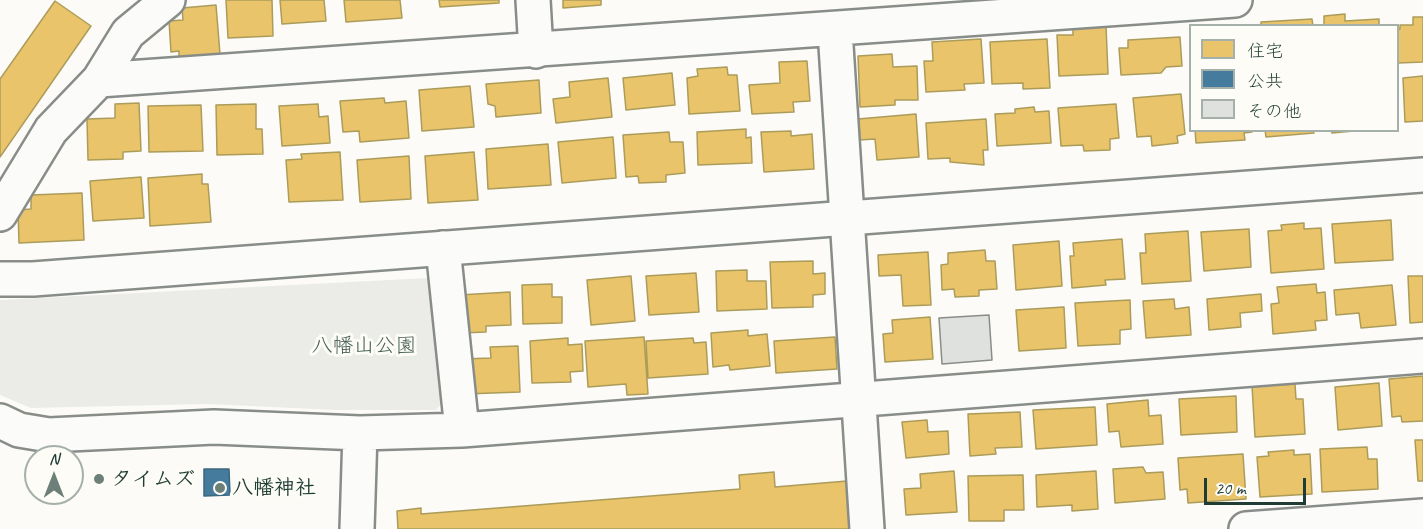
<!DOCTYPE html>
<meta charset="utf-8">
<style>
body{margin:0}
#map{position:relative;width:1423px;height:529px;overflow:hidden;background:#fcfbf8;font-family:Caveat,"Klee One",sans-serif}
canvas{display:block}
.legend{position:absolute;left:1189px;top:24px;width:210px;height:108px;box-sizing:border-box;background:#fdfcf7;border:2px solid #a4b0a9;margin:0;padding:8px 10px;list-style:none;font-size:18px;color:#1f3d34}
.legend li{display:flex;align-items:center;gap:12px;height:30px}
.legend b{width:30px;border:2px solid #a4b0a9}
.north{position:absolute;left:24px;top:445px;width:60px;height:60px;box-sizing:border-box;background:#fdfcf7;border:2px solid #a4b0a9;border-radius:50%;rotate:0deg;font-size:16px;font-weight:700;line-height:24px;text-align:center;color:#1f3d34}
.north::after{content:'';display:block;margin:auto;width:21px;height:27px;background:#6c8079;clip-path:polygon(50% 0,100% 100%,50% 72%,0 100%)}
.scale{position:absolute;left:1204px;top:478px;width:102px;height:27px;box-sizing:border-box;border:3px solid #1f3d34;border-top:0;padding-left:8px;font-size:18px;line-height:21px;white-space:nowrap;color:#1f3d34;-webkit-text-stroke:4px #fdfcf7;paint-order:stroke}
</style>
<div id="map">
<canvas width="1423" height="529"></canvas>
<ul class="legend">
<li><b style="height:16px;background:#e9c46a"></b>住宅</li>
<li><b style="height:16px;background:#457b9d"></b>公共</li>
<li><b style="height:16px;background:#dfe1de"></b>その他</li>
</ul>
<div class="north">N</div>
<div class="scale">20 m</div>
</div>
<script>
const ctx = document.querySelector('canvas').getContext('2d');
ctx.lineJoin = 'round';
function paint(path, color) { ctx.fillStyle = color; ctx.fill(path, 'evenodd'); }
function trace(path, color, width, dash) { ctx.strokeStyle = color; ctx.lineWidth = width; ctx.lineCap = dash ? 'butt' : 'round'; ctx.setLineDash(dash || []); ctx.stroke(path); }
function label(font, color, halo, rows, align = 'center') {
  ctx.font = font + ' Caveat,"Klee One",sans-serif'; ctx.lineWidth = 6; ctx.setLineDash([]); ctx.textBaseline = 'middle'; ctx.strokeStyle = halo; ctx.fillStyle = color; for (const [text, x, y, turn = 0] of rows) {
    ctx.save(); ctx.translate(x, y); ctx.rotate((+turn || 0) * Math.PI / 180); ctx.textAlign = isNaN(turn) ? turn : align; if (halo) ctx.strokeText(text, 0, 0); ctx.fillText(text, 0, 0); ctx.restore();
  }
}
paint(new Path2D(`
 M428 278 438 287 446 398 436 410H336L206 404 31 408 0 395V300Z`), '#ebece8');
const homes = new Path2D(`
 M226 0H272L273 36 228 38Z
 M280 0H324L326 21 282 24Z
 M344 0H400L402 18 346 22Z
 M439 0H499V3L440 7Z
 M563 0H601V5L563 8Z
 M55 1 91 26 0 157V79Z
 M216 5 220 54 179 57V51L171 52 169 21 183 20 182 8Z
 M1345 14V21L1379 19V26H1324V16Z
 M1413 17H1423V62L1398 63V29H1400V25H1413Z
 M1312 19 1313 26H1261V22Z
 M1106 26 1108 74 1059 76 1057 35H1073V27Z
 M1180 37 1182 66 1166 67 1161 73 1121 75 1119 48H1128V40Z
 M981 39 984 83 964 84 965 90 926 92 924 61H933L932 42Z
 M1047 39 1050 88 1023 89V83L992 84 990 42Z
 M892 54 893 67 917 66 918 100H895V105L860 107 858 56Z
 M807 61 810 101 793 102 794 112 752 114 749 85 780 83 779 62Z
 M727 67 728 75H737L740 111 689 114 687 78 698 76 697 69Z
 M672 73 675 105 626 110 623 78Z
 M1423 76V121L1405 122 1403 78Z
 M608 78 612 117 556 123 553 99 570 97 569 82Z
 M539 80 541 113 496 117 495 106 488 104 486 84Z
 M470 86 474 127 422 131 419 90Z
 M1181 94 1185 134 1177 136 1178 143 1152 146 1151 136 1137 137 1133 98Z
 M384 98 385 103 406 101 409 138 360 142 359 131 343 132 340 101Z
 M139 103 141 151 123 152V159L88 160 87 119 115 118V104Z
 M256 104V129H262L263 154 217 155 216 105Z
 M318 104 319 117 328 116 330 143 282 146 279 106Z
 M1116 104 1119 138 1110 139V150L1084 151 1083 145 1061 146 1058 108Z
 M201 105 203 151 149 152 148 106Z
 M1034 107 1035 112 1049 111 1051 143 997 146 995 114 1015 113V109Z
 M916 114 919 157 877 160 875 139 859 140 858 119Z
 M986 119 988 150H983L984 165 950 162V158L928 159 926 123Z
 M746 129V138L751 137 752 163 698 165 697 132Z
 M1195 130H1252V132L1244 133 1245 140 1196 143Z
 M1265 130H1313L1314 133 1266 137Z
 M1331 130H1365L1332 133Z
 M791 131V136L812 134 814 169 764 172 761 132Z
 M669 132 670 142H683L685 173 666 175V182L639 183 638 176 626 177 623 135Z
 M613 137 616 178 562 183 558 142Z
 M548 144 551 185 488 189 486 149Z
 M340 152 343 200 289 202 286 160 302 159 301 154Z
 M474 152 478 200 428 203 425 156Z
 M409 156 411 199 360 202 357 160Z
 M202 174V184H208L211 222 150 226 148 178Z
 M141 177 144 218 93 221 90 181Z
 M82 193 84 240 19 243 18 210 31 209V195Z
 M1391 220 1393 260 1335 263 1332 224Z
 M1304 223V229L1321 228 1324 269 1271 273 1268 231 1282 230 1281 225Z
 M1249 229 1251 267 1204 271 1201 232Z
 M1188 231 1191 281 1142 284 1140 253H1146L1145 234Z
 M1122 239 1125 279 1105 280 1106 285 1072 288 1070 256H1074L1073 243Z
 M1059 241 1062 286 1016 290 1013 245Z
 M985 250 986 261H995L997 289 979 290V296L955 297 954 289 942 290 941 265 948 264V253Z
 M928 252 931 305 903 306 901 275 879 276 878 255Z
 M813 261V274L825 273V294L813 295V307L772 308 770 262Z
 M747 270V281H766L767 309 717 311 716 271Z
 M696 273 699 312 649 315 646 276Z
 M631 276 635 321 591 325 587 280Z
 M1408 276H1423V322L1410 323Z
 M552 284V297H562V323L523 324 522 285Z
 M1316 284 1317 293 1325 292 1327 320 1315 321 1316 330 1273 334 1271 304 1279 303 1277 287Z
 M1392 285 1396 325 1361 328 1359 313 1336 315 1334 290Z
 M510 292 511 325 486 326V332L462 333 459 295Z
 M1261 294 1262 311 1240 313 1241 327 1209 330 1207 299Z
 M1174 299 1175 309 1189 307 1191 335 1146 338 1143 301Z
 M1130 300 1131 329 1120 330V344L1078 346 1075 303Z
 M1064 307 1066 348 1019 351 1016 310Z
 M930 317 933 359 885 362 883 334 893 333 892 320Z
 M748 330V336L767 334 770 366 730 370 729 365 713 367 711 333Z
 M644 337 648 394 627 395 626 384 588 387 585 341Z
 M835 337 837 369 776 373 774 341Z
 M568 338V345L582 344 583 371 570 372 571 382 532 383 530 341Z
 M693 338 694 343 706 342 708 374 648 378 646 341Z
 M518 346 520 392 465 394 463 359 491 358 490 347Z
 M1423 376V421L1402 422 1401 416 1392 417 1389 379Z
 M1379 383 1382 426 1338 430 1335 387Z
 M1295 384 1296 399H1303L1305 434 1255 437 1252 386Z
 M1236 396 1237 432 1181 435 1179 399Z
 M1148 400 1149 416 1161 415 1163 444 1121 447 1119 431 1109 432 1107 404Z
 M1095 407 1097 445 1036 449 1033 410Z
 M1020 412 1022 447 995 448 996 454 970 456 968 414Z
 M927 420 928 432 948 431 949 454 906 458 902 422Z
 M1415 440H1423V481H1418Z
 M1367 447 1368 459H1377L1378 489 1322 492 1320 449Z
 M1294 450V455L1310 454 1312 494 1260 497 1257 457 1269 456 1268 452Z
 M1243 454 1246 499 1188 503 1187 489 1180 490 1178 458Z
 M1143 467 1146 473 1163 472 1165 499 1115 503 1113 469Z
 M954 471 957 512 906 515 904 489 921 488 920 474Z
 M1096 471 1098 509 1072 511V505L1037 507 1036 475Z
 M774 472 775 487 859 480 863 529H398L397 511 421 508V514L740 489 739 475Z
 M1023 475 1024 510H1004V521H969L968 476Z`);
paint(homes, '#e9c46a');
trace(homes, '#ac9c5a', 1.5);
const public = new Path2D(`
 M204 469H229L230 495 204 496Z`);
paint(public, '#457b9d');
trace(public, '#3a687e', 1.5);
const building = new Path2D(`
 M989 315 992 360 942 364 939 318Z`);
paint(building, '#dfe1de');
trace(building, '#888d8a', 1.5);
const street = new Path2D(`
 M533 0 536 51
 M835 30 867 529
 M99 80 1235 0
 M0 214 51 130 99 80 128 33 168 0
 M443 248 462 430
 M0 421 19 430 49 435 214 427 360 433 462 430 1423 356
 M357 529 360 433
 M1246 529 1423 516`);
const secondary = new Path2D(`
 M0 279H33L1423 175`);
trace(street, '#888d8a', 38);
trace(secondary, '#888d8a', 38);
trace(street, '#fbfbf9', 33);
trace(secondary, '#fbfbf9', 33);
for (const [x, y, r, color] of [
 [99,479,6,"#6c8079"],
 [220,488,6,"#6c8079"]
]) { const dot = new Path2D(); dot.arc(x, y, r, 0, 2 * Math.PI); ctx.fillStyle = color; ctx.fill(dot); trace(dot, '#fdfcf7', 2); }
label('21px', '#455e55', '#fdfcf7', [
 ["八幡山公園",364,346]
]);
label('bold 21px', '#1f3d34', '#fdfcf7', [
 ["タイムズ",111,479],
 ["八幡神社",232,488]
], 'left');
</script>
